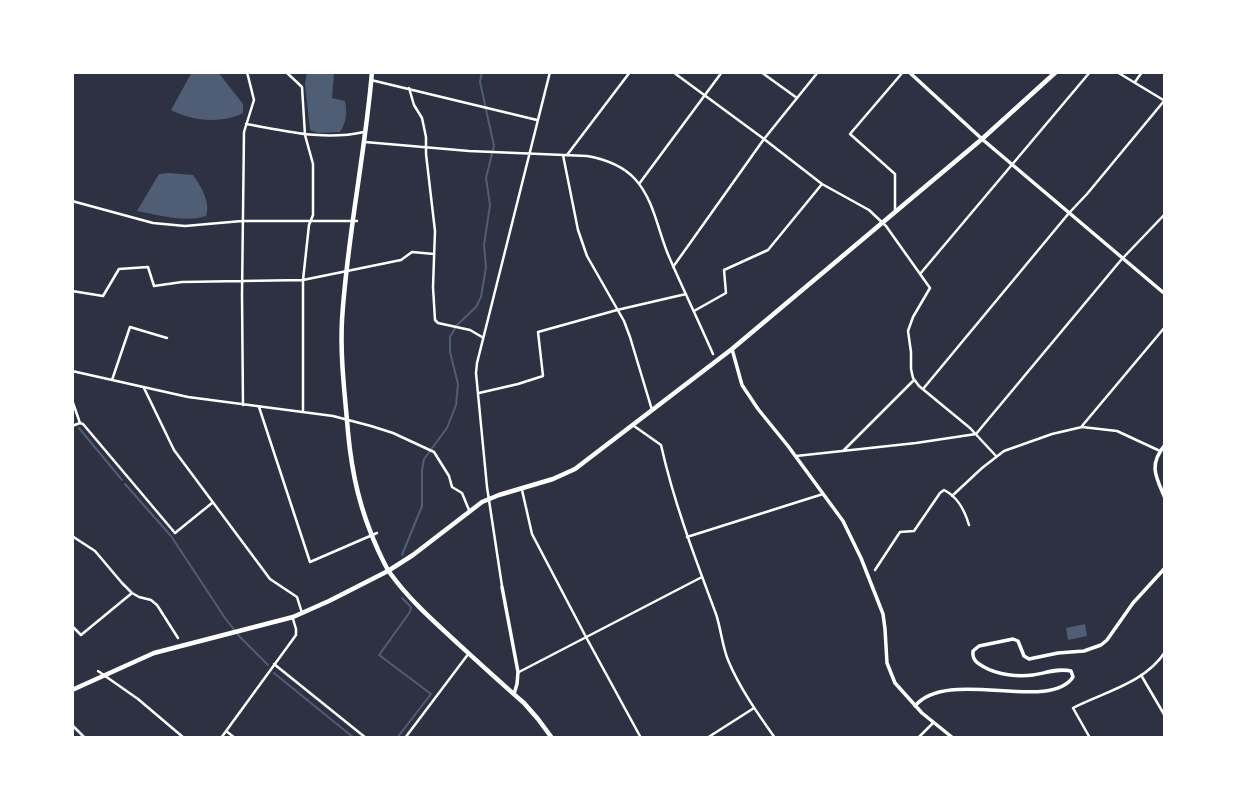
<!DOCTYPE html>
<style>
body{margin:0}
#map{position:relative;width:1237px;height:810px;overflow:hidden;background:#2d3142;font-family:Roboto,sans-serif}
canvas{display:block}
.frame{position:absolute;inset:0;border:74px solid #fff;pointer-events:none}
</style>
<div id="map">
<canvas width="1237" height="810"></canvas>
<div class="frame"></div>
</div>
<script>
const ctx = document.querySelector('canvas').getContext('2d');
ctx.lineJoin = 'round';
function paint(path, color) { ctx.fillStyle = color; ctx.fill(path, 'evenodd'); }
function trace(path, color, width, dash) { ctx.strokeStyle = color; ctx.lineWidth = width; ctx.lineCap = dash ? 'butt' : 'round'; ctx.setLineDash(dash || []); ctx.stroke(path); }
paint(new Path2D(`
 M192 72H218L243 104V113C222 124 191 121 171 110Z
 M307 72 334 73 332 98 345 101C347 113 347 121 340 132L318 133 310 130 305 84Z
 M169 173 193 175C201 186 211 203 206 216 183 223 160 215 137 211L159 174Z
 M1085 624 1087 636 1068 640 1066 628Z`), '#4f5d75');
trace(new Path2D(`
 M72 420 73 421
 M79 428 122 480
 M125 484 171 536 225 618 239 636 268 665
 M402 555 422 506V470L424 459 447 428 456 405 458 384 450 352V337L457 325 476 307 481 297 486 267 484 245 490 205 486 178 494 146 480 82 482 72
 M274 673 354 738
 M397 738 431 694 379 655 410 612 411 607 402 598`), '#4f5d75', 2);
trace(new Path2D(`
 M286 72 302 87 305 135 313 164V215L309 225 303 280V412
 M673 72 764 139 822 184 869 210 886 226 930 288 913 317 908 331 911 352V369L913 378 919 386 970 428 996 456
 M761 72 797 98
 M1117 72 1165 101
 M371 80 537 120
 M1135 82 1142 72
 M409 88 414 105 422 118 426 137V154L435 231 433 287 435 320 438 323 470 330 482 337
 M246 124C286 131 324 141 364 132
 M365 142 469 151 587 156C604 159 623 166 635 179 655 201 658 233 670 259 684 291 699 322 713 354
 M563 155 578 230 587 256 624 321 630 337 652 410
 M567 155 630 72
 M639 184 722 72
 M72 201 153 223 185 226 242 221H357
 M895 210V174L850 134 903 72
 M673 267 764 139 818 72
 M920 274 1090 72
 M72 291 103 296 119 269 148 267 154 286 182 282 303 280 401 260 412 252 434 254
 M694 311 726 293 724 270 768 250 822 184
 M72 371 188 397 333 416 371 426 393 433 434 452 449 476 452 487 462 493 469 510
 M112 380 130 327 167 338
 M144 388 174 450 270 579 297 597 302 613
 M923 389 1069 213 1087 194 1164 101
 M479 393 518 384 543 376 538 332 617 310 686 294
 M72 400 80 423 83 424 175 533 212 503
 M243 405 242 295 244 132 254 100 247 72
 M259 407 310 562 377 533
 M72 426 80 423
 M634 426 661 445C674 503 695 558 716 614 721 629 722 645 728 660 739 687 758 714 775 738
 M1082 426 1165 327
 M843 451 914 380
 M796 456 916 443 976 434 1121 260 1165 214
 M522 490 532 534 586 637 641 738
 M952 496 982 468 1004 451 1052 434 1082 427 1117 431 1160 451
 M72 536 95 551 122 583 132 593 139 597 151 600 157 605 178 638
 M687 537 823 494
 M875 570 900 532 914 531 940 493 944 490C958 497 965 511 969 525
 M502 586 487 487 476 373 477 363 550 72
 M72 626 81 635 132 593
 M274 664 366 738
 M98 671 138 699 184 738
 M519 672 702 577
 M1141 675 1165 716
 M72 725 85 738
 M226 731 235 738
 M221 738 296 635V629L293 619
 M405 738 469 653
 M707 738 754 708
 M918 738 933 723
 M1090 738 1073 708C1104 692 1145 683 1165 652`), '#fff', 2.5);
trace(new Path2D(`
 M909 72 982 139 1165 294
 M732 349 742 385 758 409 788 446 843 521 861 558 883 614 885 629 887 663 895 683 922 713 953 738
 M1165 445C1148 465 1156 477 1165 498
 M502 587 518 672 517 684 514 694
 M915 706C947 667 1049 713 1073 677L1071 671C1058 668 1046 673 1033 675 1018 677 998 675 984 667 977 663 972 660 973 651L979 646 1013 639 1018 641 1024 656 1029 659 1058 653 1084 651 1101 645 1107 640 1133 603 1165 568`), '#fff', 3.5);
trace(new Path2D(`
 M72 690 154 653 293 617 329 601 388 571 413 555 482 502 499 495 553 479 575 469 732 349 982 139 1056 72`), '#fff', 4.5);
trace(new Path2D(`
 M372 72C365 155 347 237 342 320 340 358 345 395 348 432 352 475 360 510 378 550 382 558 385 566 390 573 408 598 430 618 453 639 476 660 500 682 524 703L538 719 552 738`), '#fff', 4.5);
</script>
